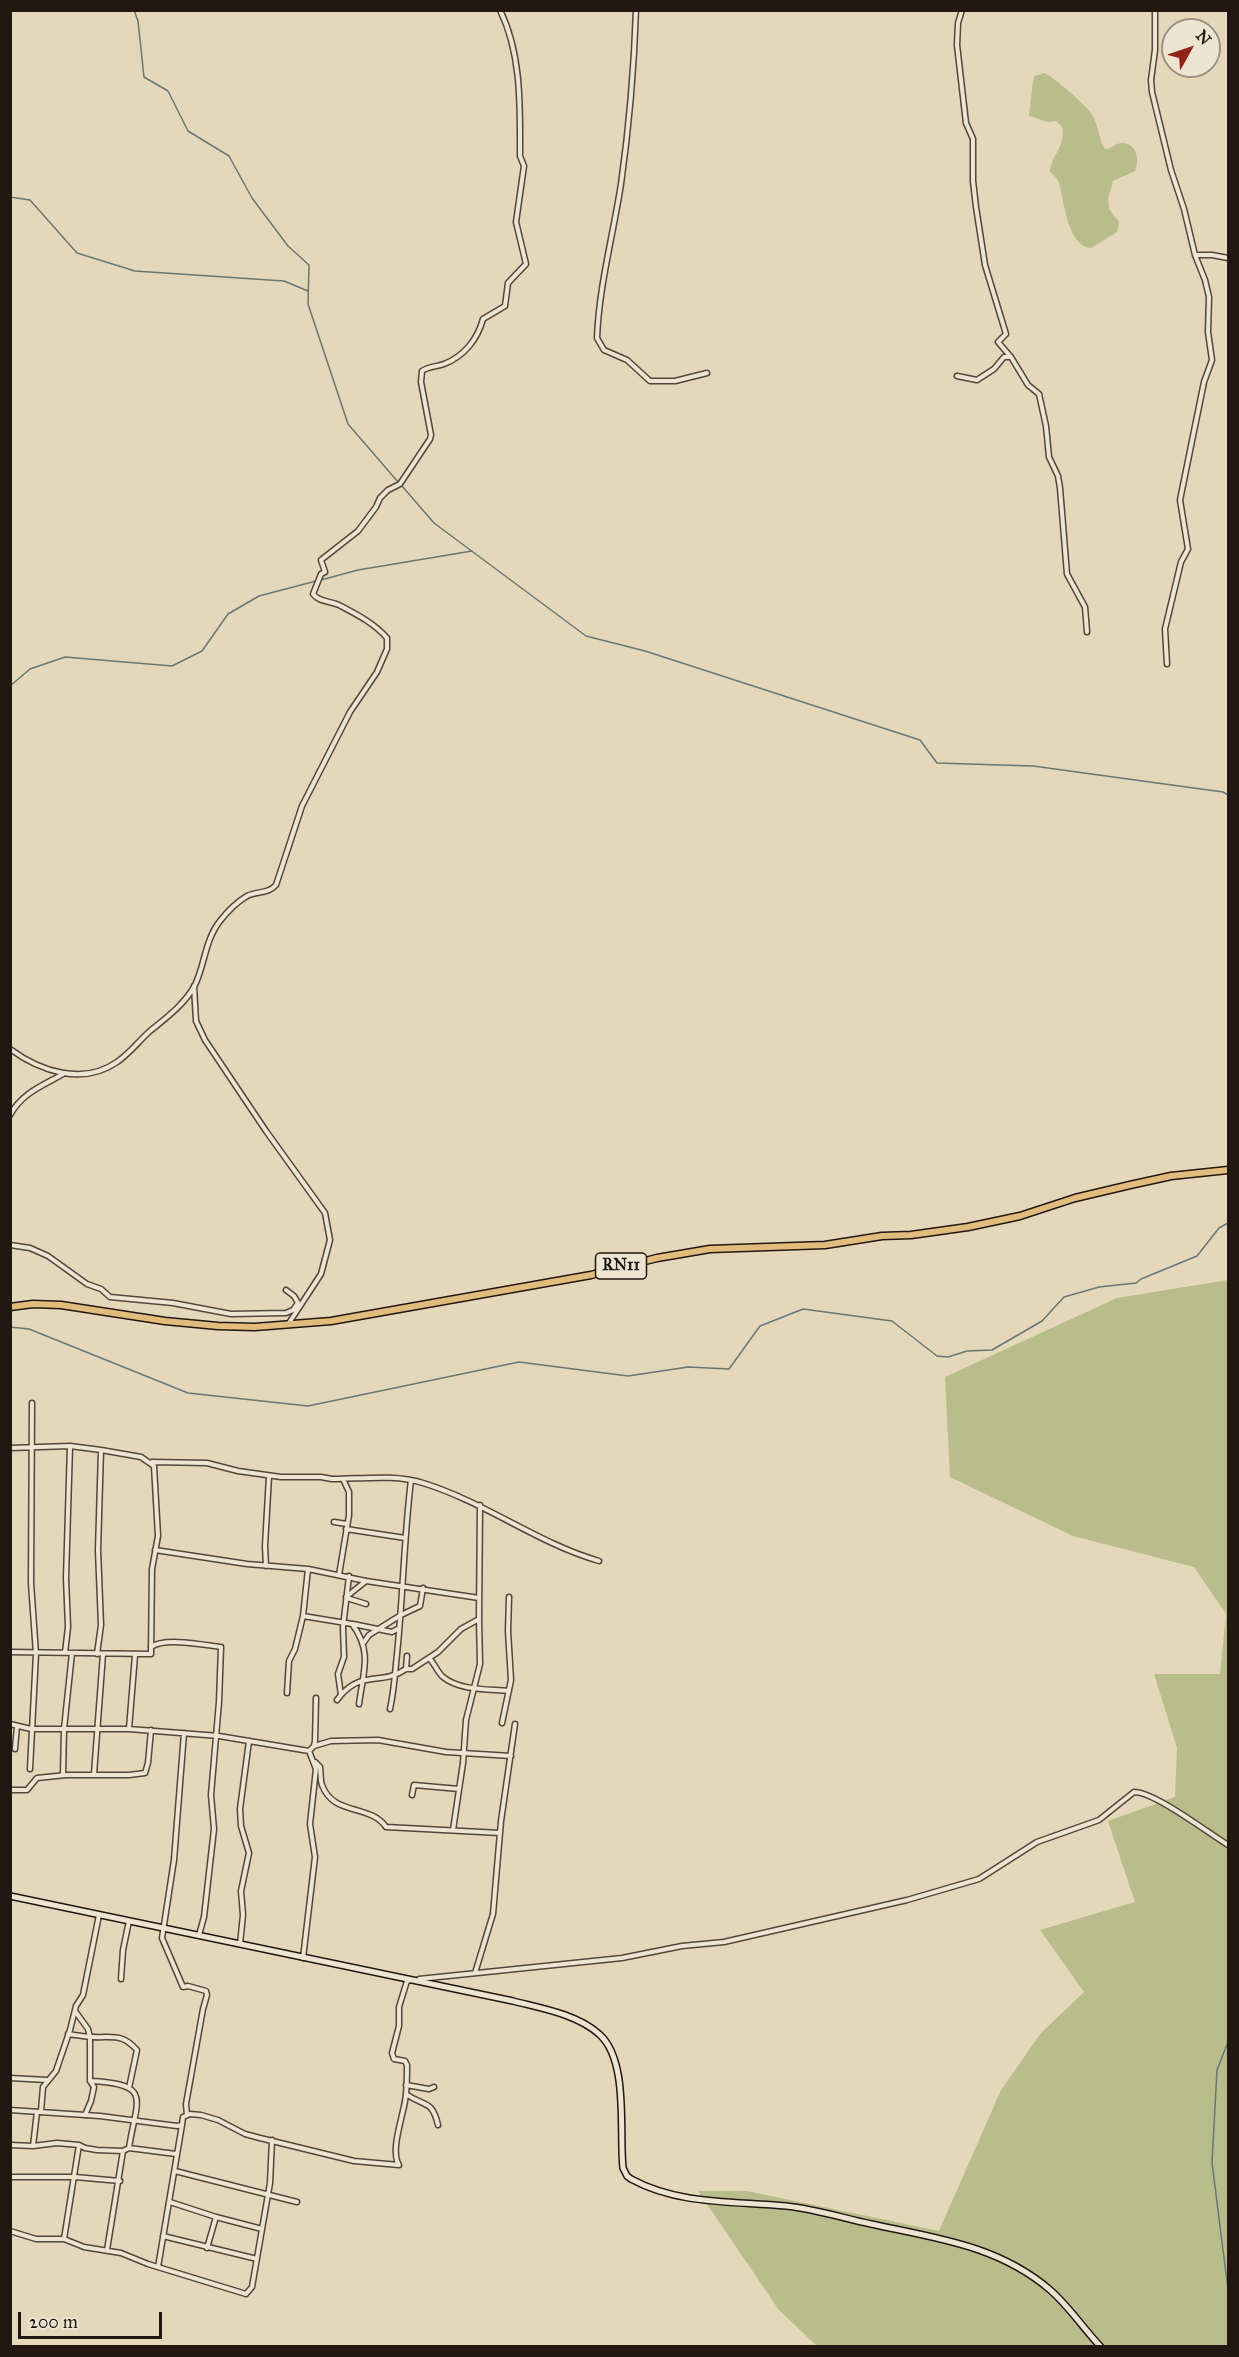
<!DOCTYPE html>
<style>
body{margin:0}
#map{position:relative;width:1239px;height:2357px;overflow:hidden;background:#e4d7ba;font-family:"IM FELL Great Primer",serif}
canvas{display:block}
.frame{position:absolute;inset:0;border:12px solid #221711;pointer-events:none}
.north{position:absolute;left:1161px;top:18px;width:60px;height:60px;box-sizing:border-box;background:#ede5d2;border:2px solid #9c9385;border-radius:50%;rotate:50deg;font-size:16px;font-weight:700;line-height:24px;text-align:center;color:#221711}
.north::after{content:'';display:block;margin:auto;width:21px;height:27px;background:#8f2418;clip-path:polygon(50% 0,100% 100%,50% 72%,0 100%)}
.scale{position:absolute;left:18px;top:2312px;width:144px;height:27px;box-sizing:border-box;border:3px solid #221711;border-top:0;padding-left:8px;font-size:18px;line-height:21px;white-space:nowrap;color:#221711;-webkit-text-stroke:4px #ede5d2;paint-order:stroke}
</style>
<div id="map">
<canvas width="1239" height="2357"></canvas>
<div class="frame"></div>
<div class="north">N</div>
<div class="scale">200 m</div>
</div>
<script>
const ctx = document.querySelector('canvas').getContext('2d');
ctx.lineJoin = 'round';
function paint(path, color) { ctx.fillStyle = color; ctx.fill(path, 'evenodd'); }
function trace(path, color, width, dash) { ctx.strokeStyle = color; ctx.lineWidth = width; ctx.lineCap = dash ? 'butt' : 'round'; ctx.setLineDash(dash || []); ctx.stroke(path); }
function label(font, color, halo, rows, align = 'center') {
  ctx.font = font + ' "IM FELL Great Primer",serif'; ctx.lineWidth = 5; ctx.setLineDash([]); ctx.textBaseline = 'middle'; ctx.strokeStyle = halo; ctx.fillStyle = color; for (const [text, x, y, turn = 0] of rows) {
    ctx.save(); ctx.translate(x, y); ctx.rotate((+turn || 0) * Math.PI / 180); ctx.textAlign = isNaN(turn) ? turn : align; if (halo) ctx.strokeText(text, 0, 0); ctx.fillText(text, 0, 0); ctx.restore();
  }
}
paint(new Path2D(`
 M1044 73C1052 75 1089 108 1093 116 1098 126 1099 138 1104 148L1108 149C1112 147 1117 143 1122 143 1137 143 1140 161 1135 171L1113 181 1108 199 1109 209 1119 222 1117 232 1091 248C1067 246 1064 200 1059 183 1057 178 1054 175 1050 172 1051 155 1066 147 1062 127L1056 121 1048 122 1029 116 1033 81 1035 76Z
 M1228 1280V2346H817L779 2310 698 2191H747L939 2231 1001 2090 1041 2033 1084 1992 1040 1930 1135 1902 1108 1821 1175 1797 1177 1748 1154 1674H1220L1226 1614 1194 1567 1073 1536 950 1477 945 1377 1117 1298Z`), '#b9bd8c');
trace(new Path2D(`
 M134 10 138 21 144 77 168 91 188 131 229 156 252 198 288 246 309 265 308 304 348 424 398 482
 M10 197 30 200 77 253 135 271 284 281 308 291
 M402 486 434 523 586 636 645 651 920 740 937 763 1033 766 1223 792 1228 795
 M321 580 358 570 472 551
 M10 686 30 669 65 657 172 666 202 651 228 614 259 596 316 581
 M10 1327 29 1329 188 1393 308 1406 519 1362 628 1376 688 1367 729 1369 760 1326 803 1309 892 1321 937 1356 948 1357 967 1351 992 1350 1042 1321 1064 1297 1099 1287 1136 1283 1141 1279 1197 1256 1219 1228 1228 1223
 M1228 2042 1217 2070 1212 2163 1228 2289`), '#697776', 1.5);
const street = new Path2D(`
 M636 10C634 69 629 127 621 184 613 236 599 286 597 338L604 350 627 360 650 381H675L707 373
 M962 10 958 23 957 45 966 123 973 139V181L976 207 985 265 1006 334 998 342 1011 357 1028 385 1039 394 1046 426 1049 457 1058 476 1060 488 1067 574 1085 607 1087 632
 M1155 10V50L1151 80 1152 92 1171 170 1184 209 1195 255 1205 280 1209 297 1208 332 1212 360 1204 382 1180 500 1188 549 1181 562 1165 629 1167 664
 M1195 255H1212L1228 258
 M957 376 977 380 994 369 1004 357H1010
 M194 986 196 1021 205 1040 266 1131 325 1213 330 1240 321 1274 289 1323
 M10 1049C40 1071 83 1086 117 1062 129 1054 139 1041 150 1031 166 1018 185 1004 195 985 205 964 205 940 220 921 227 912 237 902 247 896 257 891 268 894 276 885L302 806 350 712 377 672 387 649V638C374 623 356 614 339 605 330 601 319 602 313 594L321 574 325 572 321 560 358 531 376 507 380 498 388 490 400 484 430 439 431 435 421 382 422 371C429 366 437 367 444 364 465 356 478 338 483 319L505 306 508 283 526 264 516 222 524 166 520 156C520 108 522 55 500 10
 M10 1115C22 1093 42 1086 63 1074
 M10 1245 30 1248 48 1256 87 1284 101 1289 110 1297 173 1303 231 1314 286 1313 293 1310 298 1303 294 1296 286 1290
 M10 1448 70 1446 101 1450 141 1457 154 1466 158 1536 152 1569 151 1654 10 1652
 M152 1462 207 1463 238 1471 281 1477H321L332 1479C361 1479 395 1474 423 1483 485 1502 537 1543 599 1561
 M334 1522 347 1524
 M346 1529 405 1538
 M155 1550 247 1564 308 1569 366 1581 479 1598
 M266 1566 265 1546 269 1476
 M339 1575 349 1515V1492L343 1479
 M346 1597 366 1581
 M347 1598 366 1604
 M303 1616 352 1624C373 1651 363 1673 359 1704
 M353 1624 392 1632 399 1628
 M364 1642 369 1635 401 1615 420 1606 423 1588
 M151 1647C165 1637 204 1645 221 1647L219 1702 211 1795 214 1829 204 1917 199 1935
 M65 1653 68 1627 66 1578 70 1446
 M97 1654 101 1625 98 1550 101 1450
 M429 1658C435 1664 437 1672 443 1677 460 1691 489 1689 509 1691
 M406 1669H412L438 1652 461 1629 479 1619 480 1505
 M287 1693 289 1661 295 1649 303 1616 308 1569
 M341 1695C363 1670 381 1686 406 1669L407 1656
 M337 1700 341 1695 338 1674 344 1657 343 1627 349 1576
 M390 1709C394 1691 395 1673 397 1654 403 1596 404 1538 411 1480
 M502 1723 511 1680 508 1631 509 1597
 M10 1724 31 1729H129L219 1736 309 1751 314 1746 315 1741 316 1698
 M129 1729 135 1655
 M184 1733 174 1860 162 1938 183 1987 188 1986 206 1991 207 1995 203 2009 186 2104 187 2115
 M314 1746 331 1741 378 1740 446 1752 511 1756
 M15 1749 17 1726
 M315 1762 320 1767C321 1773 320 1779 322 1785 333 1816 371 1804 386 1827L500 1833
 M30 1769 36 1654 31 1583 32 1403
 M94 1774 103 1654
 M63 1775 64 1729 72 1653
 M10 1790H27L37 1778 66 1775H129L145 1773 148 1763 151 1730
 M412 1795 414 1785 459 1789
 M453 1830 463 1763 466 1720 480 1664 479 1619
 M240 1944 243 1915 241 1891 249 1853 241 1826 240 1809 249 1741
 M303 1958 315 1857 310 1824 316 1769 309 1751
 M475 1973 493 1914 501 1821 515 1724
 M121 1979 123 1950 129 1921
 M419 1979 622 1958 682 1946 724 1942 907 1900 979 1879 1037 1842 1099 1820 1134 1792C1155 1792 1208 1833 1228 1845
 M75 2011 88 2029 90 2037V2081L94 2087 91 2101 85 2115
 M68 2034C76 2035 85 2037 93 2037 113 2038 122 2033 137 2050L129 2088
 M10 2078 47 2080
 M91 2081C154 2084 136 2100 129 2148
 M406 2085 429 2089 434 2087
 M406 2094C424 2107 432 2099 438 2125
 M10 2110 100 2116 177 2126 182 2125 183 2117 190 2114 201 2115 218 2120 245 2134 260 2138 354 2161 399 2165C389 2150 405 2112 406 2094 407 2084 407 2074 407 2065L405 2061 394 2059 392 2053 399 2026V2007L407 1981 411 1980
 M41 2111 43 2087 56 2071 70 2030 76 2006 83 1995 99 1915
 M10 2145 33 2146 57 2143 79 2145 85 2148 97 2150 123 2151 129 2148 176 2154
 M33 2146 37 2112
 M175 2171 297 2202
 M10 2177H75L120 2181
 M170 2202 216 2217 262 2229
 M10 2231 36 2239H64L84 2247 121 2253 148 2264 246 2294 252 2287 270 2183 272 2140
 M163 2236 257 2259
 M64 2239 79 2145
 M207 2248 216 2217
 M107 2250 123 2151
 M158 2267 182 2125`);
const secondary = new Path2D(`
 M10 1896 513 2001C540 2008 577 2014 599 2034 629 2060 619 2131 623 2168L627 2176 631 2179C679 2205 733 2201 786 2206 815 2209 843 2218 871 2224 935 2238 997 2245 1049 2289 1068 2305 1083 2328 1100 2346`);
const primary = new Path2D(`
 M10 1307 33 1304 61 1305 165 1321 218 1326 255 1327 331 1321 591 1275 657 1258 710 1249 825 1245 882 1236 911 1235 968 1227 1020 1216 1075 1198 1130 1185 1171 1176 1228 1170`);
trace(street, '#52473b', 7);
trace(secondary, '#221711', 8);
trace(primary, '#221711', 9);
trace(street, '#ede5d2', 4);
trace(secondary, '#ede5d2', 5);
trace(primary, '#e2bc7d', 6);
for (const [x, y, w] of [
 [621,1266,51]
]) { const box = new Path2D(); box.roundRect(x - w / 2, y - 13, w, 26, 4.5); ctx.fillStyle = '#ede5d2'; ctx.fill(box); trace(box, '#221711', 1.5); }
label('bold 16px', '#221711', null, [
 ["RN11",621,1266]
]);
</script>
